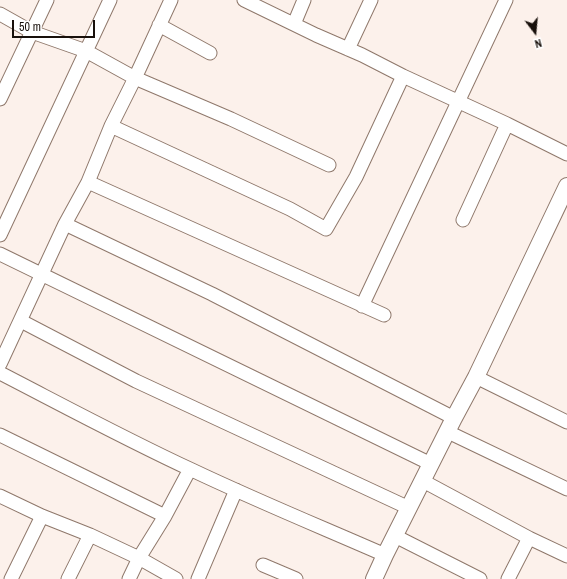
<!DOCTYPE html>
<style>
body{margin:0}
#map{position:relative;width:567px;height:579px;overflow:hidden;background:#fcf1eb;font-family:"Archivo Narrow",sans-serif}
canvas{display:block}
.north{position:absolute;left:515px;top:12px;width:40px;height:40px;-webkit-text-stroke:3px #fff;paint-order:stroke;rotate:164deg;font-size:11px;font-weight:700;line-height:16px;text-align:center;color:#18100b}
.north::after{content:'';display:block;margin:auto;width:14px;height:18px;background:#18100b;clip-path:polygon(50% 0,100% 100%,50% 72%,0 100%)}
.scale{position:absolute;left:12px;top:20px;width:83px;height:18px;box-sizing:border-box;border:2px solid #18100b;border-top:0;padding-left:5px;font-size:12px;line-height:14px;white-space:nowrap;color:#18100b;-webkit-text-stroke:3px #fff;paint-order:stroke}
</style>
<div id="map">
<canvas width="567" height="579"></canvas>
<div class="north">N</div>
<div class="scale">50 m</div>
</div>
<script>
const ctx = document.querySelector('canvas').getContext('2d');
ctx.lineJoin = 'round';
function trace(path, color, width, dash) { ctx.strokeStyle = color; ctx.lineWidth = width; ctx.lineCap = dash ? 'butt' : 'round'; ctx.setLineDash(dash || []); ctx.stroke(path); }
const minor = new Path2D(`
 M171 0 135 78 231 119 329 165
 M244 0 316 35 362 55 403 76 507 124 567 154
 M0 14 32 32 86 51 135 78 111 126 88 182 65 224 0 364
 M294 24 304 0
 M159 25 210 53
 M348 49 371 0
 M0 99 47 0
 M111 126 290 209 326 229 356 177 403 76
 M88 182 384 315
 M463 220 507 124
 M65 224 212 294 454 418
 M0 235 110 0
 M0 254 431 464
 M362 306 506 0
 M21 321 136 381 409 508
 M0 373C64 406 127 440 192 470 255 500 321 527 385 555
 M476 377 567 422
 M448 432 567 489
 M0 435 165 516
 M423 481 529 538
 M0 496 42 516 90 535 139 558 176 579
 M395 536 480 579
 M263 565 296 579
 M11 579 42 516
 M68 579 90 535
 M129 579 139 558 165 516 190 469
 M198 579 236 490
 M508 579 529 538 567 556`);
const tertiary = new Path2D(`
 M374 579 385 555 454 418 476 377 567 186`);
trace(minor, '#8f786b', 15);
trace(tertiary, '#8f786b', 18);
trace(minor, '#fff', 13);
trace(tertiary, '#fff', 16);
</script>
